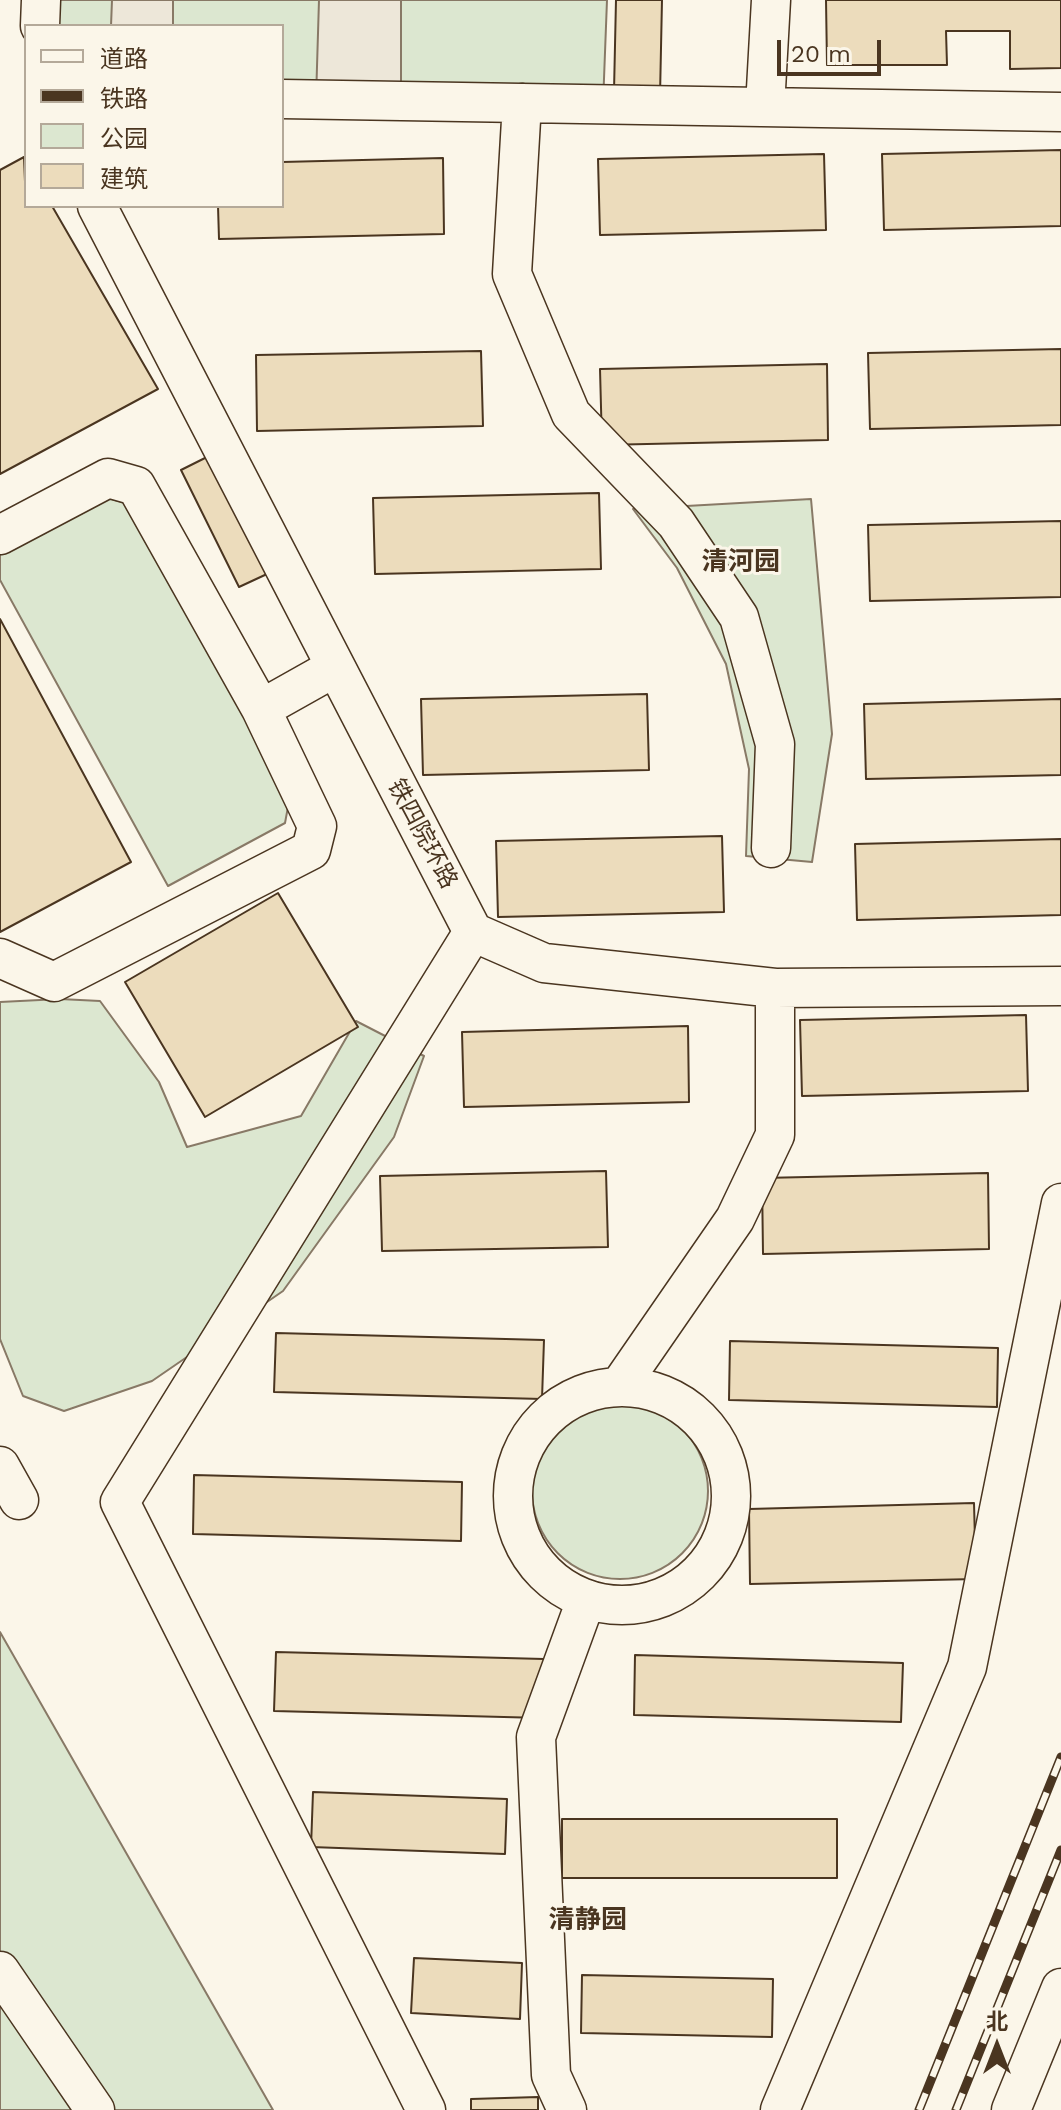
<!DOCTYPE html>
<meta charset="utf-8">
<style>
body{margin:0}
#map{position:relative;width:1061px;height:2110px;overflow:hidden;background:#fbf6e9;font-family:"Work Sans","Noto Sans SC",sans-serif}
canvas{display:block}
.legend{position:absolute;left:24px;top:24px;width:260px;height:184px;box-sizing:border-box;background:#fbf6e9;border:2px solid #b4a999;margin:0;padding:10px 14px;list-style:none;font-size:24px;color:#4a3520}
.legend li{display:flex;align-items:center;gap:16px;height:40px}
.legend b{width:40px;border:2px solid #b4a999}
.north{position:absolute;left:957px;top:2006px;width:80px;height:80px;-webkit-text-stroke:6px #fbf6e9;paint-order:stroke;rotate:0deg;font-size:22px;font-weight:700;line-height:32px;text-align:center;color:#4a3520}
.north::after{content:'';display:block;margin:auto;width:28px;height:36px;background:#4a3520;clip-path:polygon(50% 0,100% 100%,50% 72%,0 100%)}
.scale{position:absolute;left:777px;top:40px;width:104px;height:36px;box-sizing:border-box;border:4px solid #4a3520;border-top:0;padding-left:10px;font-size:24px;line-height:28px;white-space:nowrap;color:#4a3520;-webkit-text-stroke:6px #fbf6e9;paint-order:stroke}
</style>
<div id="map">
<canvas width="1061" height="2110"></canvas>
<ul class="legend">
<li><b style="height:10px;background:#fbf6e9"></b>道路</li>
<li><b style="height:10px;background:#4a3520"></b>铁路</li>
<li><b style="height:22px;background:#dce7d0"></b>公园</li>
<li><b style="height:22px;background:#ecdcbc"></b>建筑</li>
</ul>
<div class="north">北</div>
<div class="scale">20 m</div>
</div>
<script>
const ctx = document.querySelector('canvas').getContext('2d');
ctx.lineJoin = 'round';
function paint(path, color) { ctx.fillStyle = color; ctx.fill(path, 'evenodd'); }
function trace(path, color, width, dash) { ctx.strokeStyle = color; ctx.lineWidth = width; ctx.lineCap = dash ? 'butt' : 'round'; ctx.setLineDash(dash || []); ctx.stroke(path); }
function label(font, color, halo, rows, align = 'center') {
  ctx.font = font + ' "Work Sans","Noto Sans SC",sans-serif'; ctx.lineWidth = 6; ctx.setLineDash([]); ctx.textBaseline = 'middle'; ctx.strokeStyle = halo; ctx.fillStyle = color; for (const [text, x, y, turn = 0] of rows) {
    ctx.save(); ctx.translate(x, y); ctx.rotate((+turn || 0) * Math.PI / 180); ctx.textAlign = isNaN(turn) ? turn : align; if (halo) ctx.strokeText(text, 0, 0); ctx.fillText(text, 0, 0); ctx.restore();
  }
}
const green = new Path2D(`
 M41 0H607L603 105 282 100V26H41Z
 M104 497 133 505 290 796 285 823 168 886 0 580V554Z
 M811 499 832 734 812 862 746 856 749 769 726 664 677 568 633 509Z
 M60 999 100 1001 159 1082 187 1147 301 1116 356 1021 424 1056 394 1137 283 1291 152 1381 64 1411 23 1396 0 1339V1002Z
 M532 1491a88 88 0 1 1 176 0a88 88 0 1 1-176 0Z
 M0 1632 273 2110H0Z`);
paint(green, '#dce7d0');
trace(green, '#887966', 2);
const parking = new Path2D(`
 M112 0H173V26H111Z
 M319 0H401V102L316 100Z`);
paint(parking, '#ede7d9');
trace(parking, '#887966', 2);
const building = new Path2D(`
 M616 0H662L660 96 614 91Z
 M826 0H1061V68L1010 69V31H946L947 65H827Z
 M1061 150V226L884 230 882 154Z
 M824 154 826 230 600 235 598 159Z
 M24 157 26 206H52L158 389 0 474V170Z
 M443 158 444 234 219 239 218 206H282V162Z
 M1061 349V425L870 429 868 353Z
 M481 351 483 426 257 431 256 355Z
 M827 364 828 440 602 445 600 369Z
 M209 456 267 574 239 587 181 470Z
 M599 493 601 569 375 574 373 498Z
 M1061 521V597L870 601 868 525Z
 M0 619 131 862 0 932Z
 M647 694 649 770 423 775 421 699Z
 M1061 699V775L866 779 864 704Z
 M722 836 724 912 498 917 496 841Z
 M1061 839V915L857 920 855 844Z
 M278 893 358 1027 205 1117 125 982Z
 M1026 1015 1028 1091 802 1096 800 1020Z
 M688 1026 689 1102 464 1107 462 1032Z
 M606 1171 608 1247 382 1251 380 1176Z
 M988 1173 989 1249 763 1254 762 1178Z
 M276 1333 544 1340 542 1399 274 1392Z
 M730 1341 998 1348 997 1407 729 1400Z
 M194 1475 462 1482 461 1541 193 1534Z
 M974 1503 976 1579 750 1584 749 1509Z
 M276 1652 544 1659 542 1718 274 1711Z
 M635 1655 903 1663 901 1722 634 1715Z
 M313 1792 507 1799 505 1854 311 1847Z
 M562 1819H837V1878H562Z
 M414 1958 522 1963 520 2019 411 2013Z
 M582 1975 773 1979 772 2037 581 2033Z
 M538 2097V2110H471V2099Z`);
paint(building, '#ecdcbc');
trace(building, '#4a3520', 2);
const minor = new Path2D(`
 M40 26 41 0
 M282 99 1061 112
 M522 103 512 274 571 414 676 523 739 617 775 744 771 848
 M765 107 771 0
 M97 206 473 932 544 963 775 988 1061 986
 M0 535 108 478 136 486 261 709
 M0 958 54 982 311 850 317 826 261 709 334 668
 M513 1496a109 109 0 1 1 218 0a109 109 0 1 1-218 0Z
 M619 1387 735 1219 775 1135V988
 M0 1466 19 1500
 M0 1971 95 2110
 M426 2110 120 1502 473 932
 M567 2110 551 2075 536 1737 586 1600
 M780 2110 967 1667 1061 1203
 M1011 2110 1061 1988`);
trace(minor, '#4a3520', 41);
trace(minor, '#fbf6e9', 38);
const rail = new Path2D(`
 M919 2110 1061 1757
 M956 2110 1061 1850`);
trace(rail, '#4a3520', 9);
trace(rail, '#fbf6e9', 6, [18]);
label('24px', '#4a3520', '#fbf6e9', [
 ["铁四院环路",422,834,62]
]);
label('bold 26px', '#4a3520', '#fbf6e9', [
 ["清河园",741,562],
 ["清静园",588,1920]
]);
</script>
